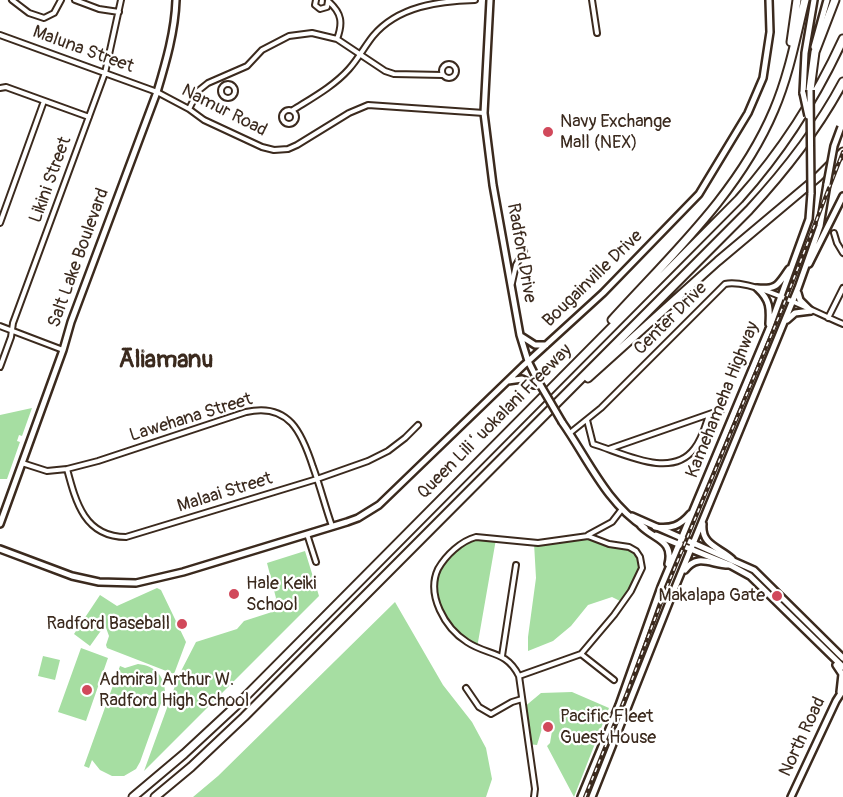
<!DOCTYPE html>
<meta charset="utf-8">
<style>
body{margin:0}
canvas{display:block;background:#fff}
</style>
<canvas width="843" height="797"></canvas>
<script>
const ctx = document.querySelector('canvas').getContext('2d');
ctx.lineJoin = 'round';
function paint(path, color) { ctx.fillStyle = color; ctx.fill(path, 'evenodd'); }
function trace(path, color, width, dash) { ctx.strokeStyle = color; ctx.lineWidth = width; ctx.lineCap = dash ? 'butt' : 'round'; ctx.setLineDash(dash || []); ctx.stroke(path); }
function label(font, color, halo, rows, align = 'center') {
  ctx.font = font + ' Pangolin,sans-serif'; ctx.lineWidth = 4.5; ctx.setLineDash([]); ctx.textBaseline = 'middle'; ctx.strokeStyle = halo; ctx.fillStyle = color; for (const [text, x, y, turn = 0] of rows) {
    ctx.save(); ctx.translate(x, y); ctx.rotate((+turn || 0) * Math.PI / 180); ctx.textAlign = isNaN(turn) ? turn : align; if (halo) ctx.strokeText(text, 0, 0); ctx.fillText(text, 0, 0); ctx.restore();
  }
}
paint(new Path2D(`
 M32 408 22 436 19 435 17 441 20 442 7 479H0V415Z
 M588 536C604 542 623 543 637 553L642 568 624 603 612 597 588 605 571 626 553 641 528 651V637L536 578 534 543Z
 M476 537 496 539 477 648C452 634 422 597 440 566 448 552 463 545 476 537Z
 M305 551 319 596 144 771 179 675 196 642 237 629 244 621 272 612 276 598 267 563Z
 M157 588 161 590 186 642 174 674 107 648 106 645 109 636 105 625 90 646 74 634 100 595 117 606Z
 M395 602 443 685 472 722 486 748 492 779 486 797H193L218 776Z
 M81 648 108 658 86 721 58 712Z
 M43 656 60 660 55 680 38 676Z
 M138 664C155 666 164 675 165 692L140 762 136 769 124 776H112L100 770 92 760 89 768 84 766 120 666 125 668Z
 M572 692 609 708 574 797 547 746 550 743 553 725 544 722 537 745 528 744 523 708 541 693Z`), '#a6dea2');
const street = new Path2D(`
 M12 0 29 13 44 18 54 13 61 0
 M75 0 99 9 119 12
 M316 0 315 5 320 9 327 7 328 1
 M592 0 597 33
 M328 1C342 13 343 23 337 39
 M0 35 157 92 189 109 204 120 262 147 274 150 288 149 297 145 349 113 368 105 484 113
 M442 71a7 7 0 1 1 14 0a7 7 0 1 1-14 0Z
 M221 91a7 7 0 1 1 14 0a7 7 0 1 1-14 0Z
 M0 88 6 87 89 117
 M189 109 198 91 208 83 247 66 262 50 289 36 312 33 337 39 385 71 394 74 443 75
 M282 117a7 7 0 1 1 14 0a7 7 0 1 1-14 0Z
 M293 110C312 98 334 86 349 69 358 59 365 46 373 36 398 6 439 1 475 0
 M0 223 44 101
 M834 233 837 243 843 253
 M512 283 516 265 524 251
 M828 318 843 288
 M0 326 63 350
 M0 367 11 337 13 323 105 73 121 0
 M587 420 593 444C621 452 671 480 694 449 702 439 705 427 709 415
 M570 433 601 408 725 284C752 278 816 313 843 324
 M609 449 721 410
 M22 463 47 471 67 469 98 461 246 412C289 402 302 433 313 467 320 486 325 506 332 526
 M67 469C76 503 85 537 126 537L317 479 368 461 388 451 405 438 418 425
 M307 534 316 562
 M588 535 612 522 622 509
 M581 654 614 680
 M502 656 516 565
 M519 676 581 654 614 615 631 591 642 568 640 557 636 551 629 547 609 544 588 536 538 543 476 537C461 541 446 555 438 569 426 595 445 628 467 642 488 656 506 650 519 676L535 789 534 797
 M466 688 479 707 491 714 512 702 522 699`);
const secondary = new Path2D(`
 M490 0 484 113 493 185 520 335 528 361 538 381
 M521 336 535 345H546
 M508 381 522 379 534 385
 M562 422C588 459 606 503 645 528
 M632 516 754 570 843 658
 M0 524 63 350 71 322 157 92C166 62 175 31 176 0
 M656 535 730 565 750 576 843 667
 M0 549 72 576 99 582 136 583 183 572 347 522 358 518 379 505 523 366 603 293 699 194 748 113 763 78 770 32 769 0
 M836 665 842 674 840 692
 M791 797 836 701 843 690`);
const primary = new Path2D(`
 M814 47 827 0
 M803 93 805 53 814 0
 M809 264 843 196
 M757 288C778 290 778 284 789 269
 M758 289C770 300 770 309 769 324
 M798 293 800 300 811 311
 M787 320 795 313 811 311
 M703 524C701 545 719 547 732 559
 M641 526C655 540 674 540 668 564
 M655 527C671 529 680 526 690 514
 M685 570C698 552 713 566 730 565
 M581 797 619 705 661 587 769 329 809 219 811 193
 M592 797 674 590 798 288 820 226 827 184`);
const highway = new Path2D(`
 M791 42 797 0
 M810 90 815 52 835 0
 M612 320C671 255 739 193 774 110 789 75 796 37 805 0
 M588 378 718 261 818 177 843 152
 M133 797 184 754 239 703 739 199C782 151 816 98 843 39
 M155 797 191 767 244 717 749 210C785 171 818 129 843 82`);
trace(street, '#3b2a1e', 8);
trace(secondary, '#3b2a1e', 10);
trace(primary, '#3b2a1e', 10);
trace(highway, '#3b2a1e', 11);
trace(street, '#fff', 4);
trace(secondary, '#fff', 5);
trace(primary, '#fff', 5);
trace(highway, '#fff', 7);
const rail = new Path2D(`
 M585 797 627 693 668 584 780 314 843 152`);
trace(rail, '#3b2a1e', 4);
trace(rail, '#fff', 1.5, [4.5]);
const secondaryBridge = new Path2D(`
 M538 381 562 422`);
const primaryBridge = new Path2D(`
 M810 90 811 193
 M803 93 808 116
 M827 184 834 146 841 127`);
trace(secondaryBridge, '#3b2a1e', 10, []);
trace(primaryBridge, '#3b2a1e', 10, []);
trace(secondaryBridge, '#fff', 5);
trace(primaryBridge, '#fff', 5);
for (const [x, y, r, color] of [
 [548,132,6,"#d1495b"],
 [234,594,6,"#d1495b"],
 [777,596,6,"#d1495b"],
 [182,624,6,"#d1495b"],
 [87,690,6,"#d1495b"],
 [548,727,6,"#d1495b"]
]) { const dot = new Path2D(); dot.arc(x, y, r, 0, 2 * Math.PI); ctx.fillStyle = color; ctx.fill(dot); trace(dot, '#fff', 2); }
label('18px', '#3b2a1e', '#fff', [
 ["Maluna Street",83,50,20],
 ["Namur Road",224,111,27],
 ["Likini Street",51,180,-70],
 ["Radford Drive",521,253,80],
 ["Salt Lake Boulevard",79,258,-70],
 ["Bougainville Drive",593,279,-44],
 ["Center Drive",671,319,-45],
 ["Kamehameha Highway",723,400,-68],
 ["Lawehana Street",191,418,-17],
 ["Queen Liliʻuokalani Freeway",495,422,-45],
 ["Malaai Street",225,493,-17],
 ["North Road",803,737,-65]
]);
label('18px', '#3b2a1e', '#fff', [
 ["Navy Exchange",560,122],
 ["Mall (NEX)",560,143],
 ["Hale Keiki",246,584],
 ["School",246,605],
 ["Makalapa Gate",765,596,"right"],
 ["Radford Baseball",170,624,"right"],
 ["Admiral Arthur W.",99,680],
 ["Radford High School",99,701],
 ["Pacific Fleet",560,717],
 ["Guest House",560,738]
], 'left');
label('bold 24px', '#3b2a1e', '#fff', [
 ["Āliamanu",166,361]
]);
</script>
